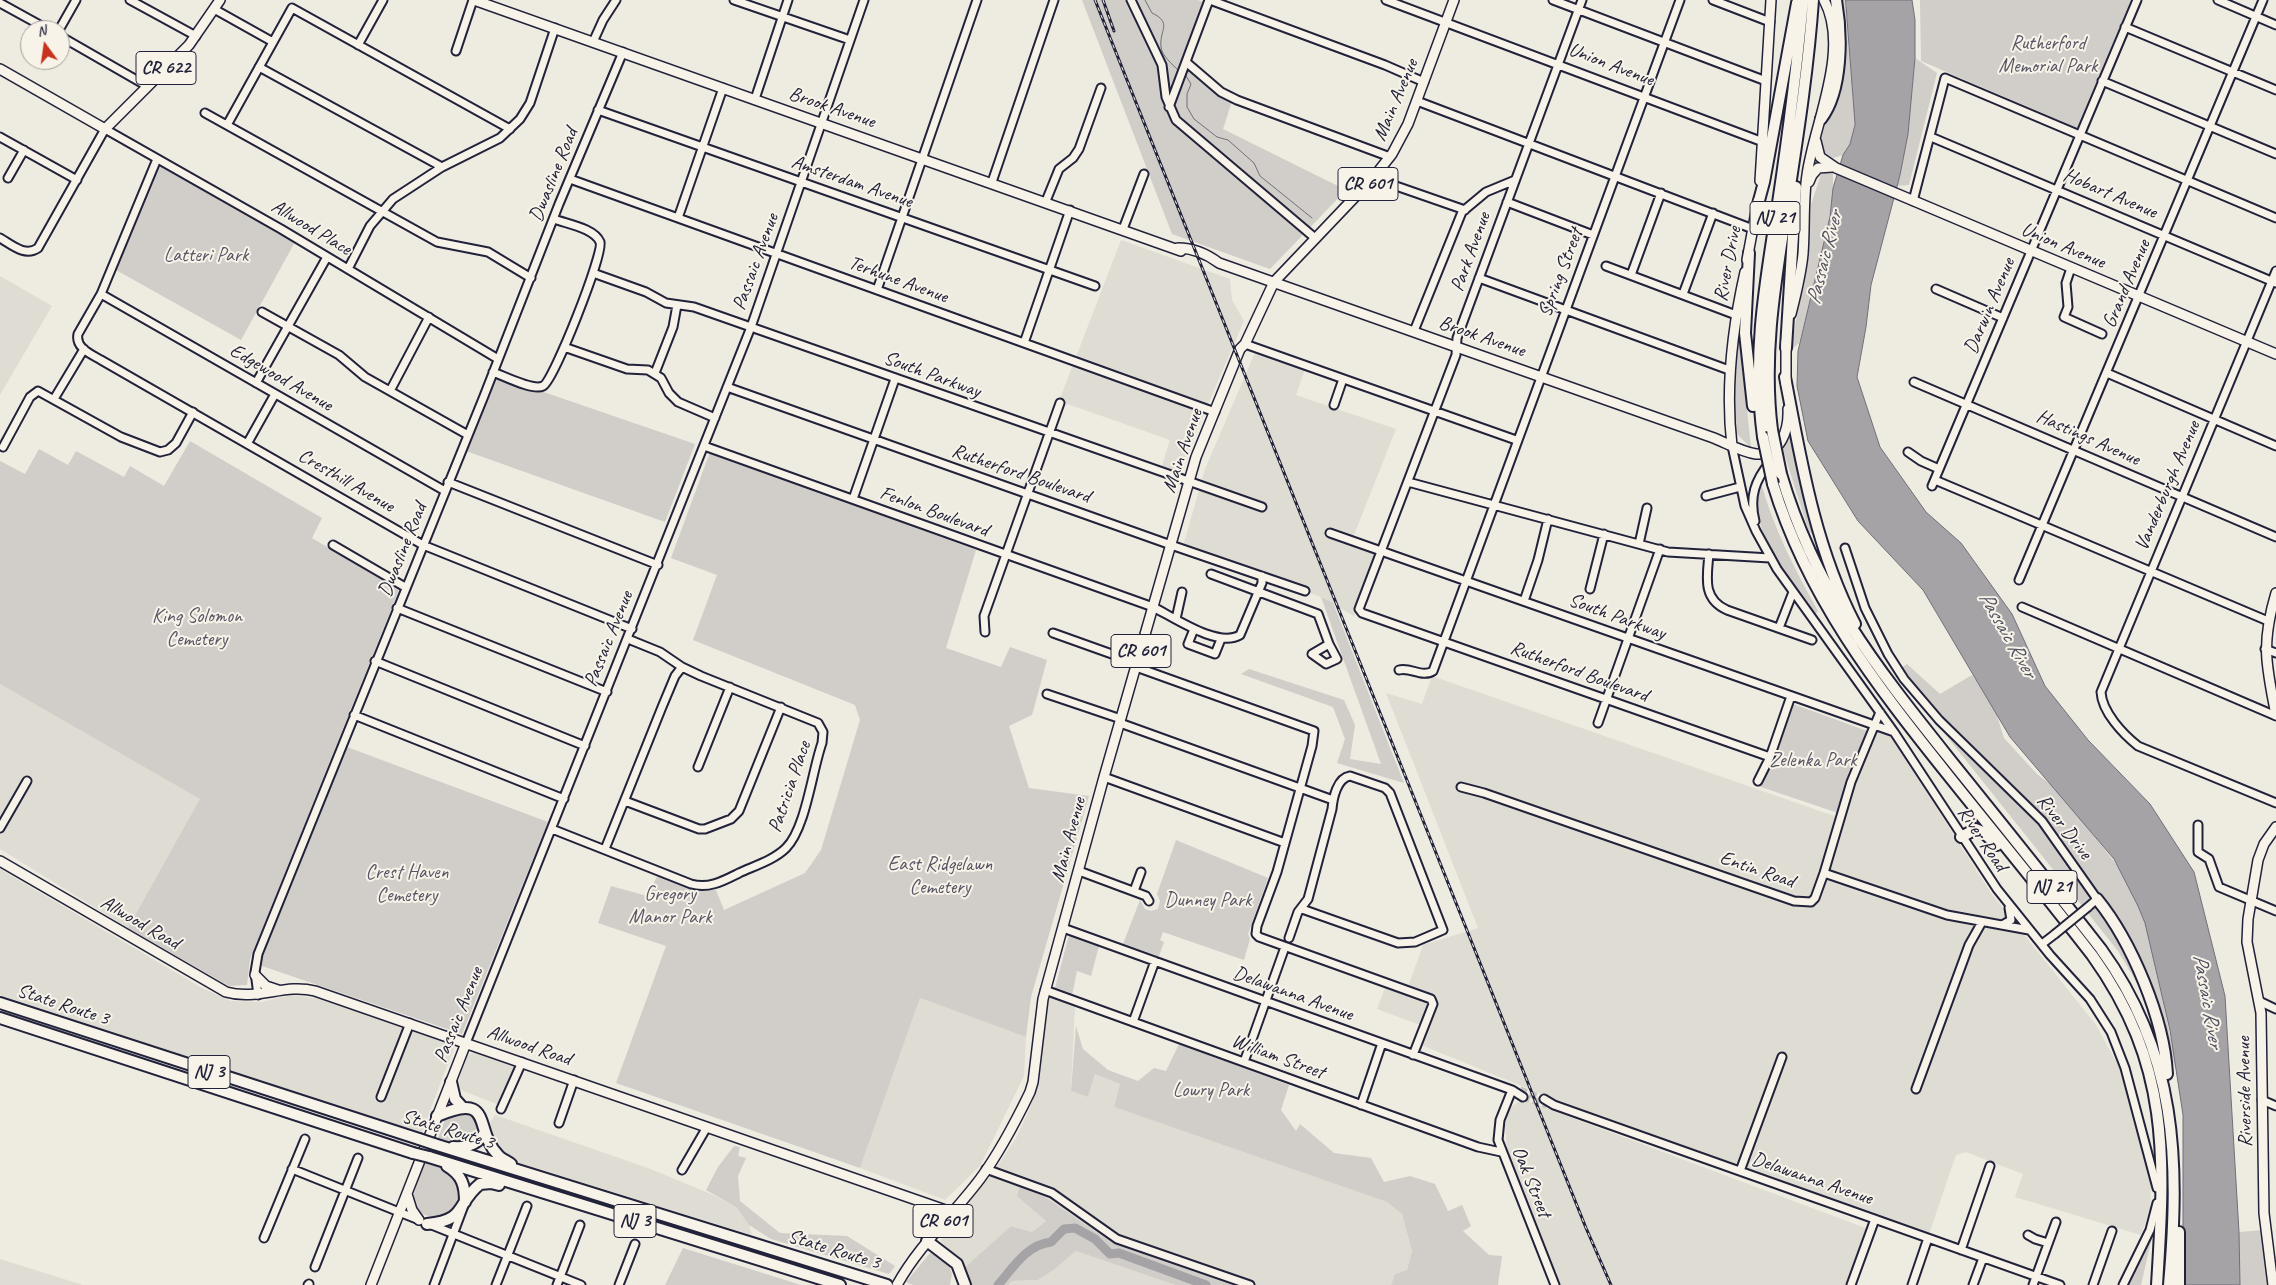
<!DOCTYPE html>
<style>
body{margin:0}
#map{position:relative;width:2276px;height:1285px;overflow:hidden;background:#eeebe1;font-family:Caveat,sans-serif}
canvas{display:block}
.north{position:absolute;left:20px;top:20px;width:50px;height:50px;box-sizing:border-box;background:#f7f3e8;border:1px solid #a29fa3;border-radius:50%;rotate:346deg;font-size:14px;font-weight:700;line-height:20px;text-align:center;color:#22223b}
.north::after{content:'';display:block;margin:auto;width:18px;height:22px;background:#c8321e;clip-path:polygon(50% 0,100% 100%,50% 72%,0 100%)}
</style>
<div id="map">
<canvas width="2276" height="1285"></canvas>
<div class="north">N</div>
</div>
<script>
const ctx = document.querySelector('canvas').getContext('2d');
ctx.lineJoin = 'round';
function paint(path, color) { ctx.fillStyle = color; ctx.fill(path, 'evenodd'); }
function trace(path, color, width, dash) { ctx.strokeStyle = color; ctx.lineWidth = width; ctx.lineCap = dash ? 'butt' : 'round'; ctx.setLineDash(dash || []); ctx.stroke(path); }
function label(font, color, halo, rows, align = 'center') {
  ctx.font = font + ' Caveat,sans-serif'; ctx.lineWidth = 4; ctx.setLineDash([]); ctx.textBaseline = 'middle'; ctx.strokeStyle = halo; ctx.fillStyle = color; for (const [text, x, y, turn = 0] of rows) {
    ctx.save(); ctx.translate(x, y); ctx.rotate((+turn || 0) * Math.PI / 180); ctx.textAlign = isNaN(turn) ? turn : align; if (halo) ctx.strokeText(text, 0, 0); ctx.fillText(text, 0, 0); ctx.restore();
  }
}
paint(new Path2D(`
 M1121 240 1230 279 1232 300 1244 321 1183 462 1178 479 1160 472 1170 440 1059 401Z
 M0 276 52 306 0 395Z
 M1257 348 1306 366 1296 395 1396 429 1352 540 1379 550 1354 616 1321 597 1182 550 1205 469Z
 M1432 676 1840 818 1875 730 1890 735 1991 893 2096 1025 2119 1067 2151 1182 2150 1209 2141 1235 2015 1197 2023 1174 1966 1152 1956 1155 1929 1234 1544 1095 1421 1045 1428 1028 1377 1009 1385 988 1405 995 1423 945 1478 928 1386 693 1422 704Z
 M0 684 201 799 128 928 0 849Z
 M0 869 202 988 231 1001 261 1002 291 995 315 998 451 1044 454 1048 421 1134 0 995Z
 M1047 996 1075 1005 1071 1091 1088 1097 1095 1074 1120 1084 1114 1107 1387 1202 1402 1214 1412 1251 1407 1270 1395 1274 1391 1285H1237L1111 1242 1045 1197 1020 1186 1018 1196 1046 1221 1032 1232 1011 1226 963 1269 941 1241 950 1221 996 1168 1016 1138 1030 1108 1039 1081Z
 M920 998 1026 1037 1024 1076 980 1166 945 1200 860 1168Z
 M474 1052 516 1065 499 1105 456 1088 467 1056Z
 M1522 1099 1868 1229 1848 1285H1559L1507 1150 1505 1125 1510 1108Z
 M495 1115 648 1168 711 1194 736 1207 749 1225 752 1235 510 1160 502 1155 491 1138 490 1123Z
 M1076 1251 1175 1285H1010L1012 1281 1038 1280 1055 1269Z
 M0 1259 83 1285H0Z`), '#dfdcd4');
paint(new Path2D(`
 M1082 0H1198L1209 5 1188 63 1233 98 1223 129 1346 190 1270 269 1172 234Z
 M1840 0H1846L1855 125 1850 144 1843 155 1833 158 1825 153 1819 136 1835 97Z
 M1920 0H2131L2077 128 1921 61Z
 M1915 58 1937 73 1909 185 1897 186 1912 93Z
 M159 165 295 242 241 340 116 270Z
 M1833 172C1834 230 1814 288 1799 343L1791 350 1807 255 1811 205 1821 174Z
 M1738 323 1751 448 1735 432 1732 400Z
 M497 376 695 444 665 522 466 451Z
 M1790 433 1816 536 1809 532 1783 450Z
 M190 441 322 518 312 538 399 590 250 959 247 985 229 986 128 928 200 799 0 684V461L25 474 39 449 68 465 76 451 124 477 130 466 164 486Z
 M710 452 976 550 946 648 1001 667 1010 647 1047 660 1032 715 1009 726 1029 788 1089 796 1031 997 1026 1037 920 998 860 1168 616 1083 666 946 598 923 611 886 647 896 659 873 694 890H716L724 910 805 873 821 850 860 720 855 705 693 640 717 575 671 558Z
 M1761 483C1774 529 1795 570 1818 611L1815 615C1792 582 1759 544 1756 502 1756 496 1759 489 1761 483Z
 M1321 597 1333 603 1404 783 1337 763 1345 739 1333 707 1241 674 1249 669 1344 700 1355 725 1350 759 1381 764Z
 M1907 664 1940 694 1972 675 1993 703 2004 738 2037 774 2060 792 2116 864 2142 902 2180 1082 2161 1023 2118 951 1937 724 1897 671Z
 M1793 704 1867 731 1849 773 1838 813 1758 786 1772 762Z
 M347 747 548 822 462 1034 259 965Z
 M1176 840 1268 878 1248 934 1250 939 1244 960 1163 932 1160 940 1164 942 1159 956 1123 944 1140 900 1145 909 1151 911 1158 909 1160 901 1157 894Z
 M1069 935 1099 946 1091 976 1077 971 1072 996 1055 988Z
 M1076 1026 1083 1049 1108 1070 1138 1081 1154 1068 1166 1071 1179 1044 1289 1085 1281 1110 1296 1131 1300 1124 1334 1153 1371 1158 1384 1182 1410 1176 1435 1184 1448 1211 1462 1205 1471 1226 1463 1231 1489 1255 1502 1256 1498 1285H1391L1395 1274 1407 1270 1412 1251 1402 1214 1387 1202 1114 1107 1120 1084 1095 1074 1088 1097 1071 1091Z
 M455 1113 468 1114 477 1120 479 1130 477 1138 461 1145 438 1138 445 1120Z
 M734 1146 740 1147 738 1156 746 1158 738 1176 740 1201 780 1233 847 1236 895 1266 889 1274 771 1239 749 1225 736 1207 706 1190 718 1167Z
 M423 1163C437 1164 448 1171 459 1180 460 1194 458 1222 436 1218 430 1217 423 1214 417 1212L412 1201Z
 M1020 1186 1045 1197 1111 1242 1237 1285H1175L1076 1251 1055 1269 1038 1280 1012 1281 1009 1285H968L963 1269 1011 1226 1032 1232 1046 1221 1017 1196Z
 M2263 1230 2270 1285H2240L2239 1232Z
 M2152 1237 2141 1285H2128Z
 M683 1248 801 1285H665Z
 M930 1253 948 1262 952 1274 950 1285H913L906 1282Z`), '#d1cdc9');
const water = new Path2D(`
 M1846 0H1912L1915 20V58L1908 134 1900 175 1871 285 1866 327 1857 377 1880 447 1926 512 1961 543 2012 614 2045 686 2088 740 2150 804 2194 872 2225 996 2239 1232 2240 1285H2183V1115L2170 1030 2145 923 2138 906 2114 859 2010 737 1923 590 1858 521 1808 441 1797 386 1798 351 1830 217 1833 188 1843 155 1850 144 1855 125Z`);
paint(water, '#a6a3a6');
trace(water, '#716f7b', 1);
trace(new Path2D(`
 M1145 0 1152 13C1173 23 1159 30 1161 47 1162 56 1172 64 1178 70
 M1186 76 1191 84 1187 94V107L1194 119 1217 137 1228 140 1254 163 1260 176 1312 218`), '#716f7b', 1);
trace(new Path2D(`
 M998 1285C1013 1268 1026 1245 1051 1242L1064 1229 1075 1228 1095 1239 1110 1254 1119 1253 1206 1285`), '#a6a3a6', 9);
trace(new Path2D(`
 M1520 1090 1544 1099
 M1523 1097 1547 1105`), '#c5c3c0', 7, [7, 3.5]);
const minor = new Path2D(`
 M130 0 196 36
 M734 0 850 40
 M1131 0 1162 65 1166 97 1176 120 1315 238
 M1210 0 1385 65 1424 82
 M1386 0 1763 142
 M1553 0 1766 81
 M1582 0 1457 338 1456 355 1359 609 1362 613 1770 757
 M1713 0 1770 22
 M2218 0 2276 25
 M0 3 49 30
 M214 9 273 42
 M2125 27 2276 90
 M59 30 76 0
 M60 36 147 86
 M593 42 603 20 616 0
 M358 45 383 0
 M456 51 473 0
 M1186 62 1221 92 1237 100 1390 157
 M259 67 442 167
 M2102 81 2276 154
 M755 99 788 0
 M1417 101 1753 229
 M1169 107 1209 0
 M598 110 1095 286
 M205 113 437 242 488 252 531 278
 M227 125 292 8 510 129
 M0 137 77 180
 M1931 137 2276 283
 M157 159 101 294 78 334C75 348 91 354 101 360L423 545 632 629
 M8 178 24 150
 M1373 178 1465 210
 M570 179 1215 412
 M992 182 1054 0
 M1046 201 1059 169 1073 158 1079 149 1101 88
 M1913 201 1945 78 2276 218
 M1507 202 1593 235
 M678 218 723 88
 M1123 229 1144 174
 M0 238C12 245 25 257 38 248L105 129 281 229 498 359
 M1606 266 1736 315
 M2071 268 2066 283 2068 307 2064 317 2102 334
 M348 269 370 226 393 199 442 167 500 138 520 119 530 103 555 28
 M2276 271 2101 692C2102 712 2123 734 2138 746L2276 803
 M593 273 646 292 666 303 694 307 1262 507
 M1631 275 1661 193
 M1479 278 1729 370
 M1936 289 2003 318
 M877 290 977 0
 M101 294 445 491
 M1683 294 1713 213
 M262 312 339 355 365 377 468 435
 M1414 331 1462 212 1486 192 1515 180
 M1024 343 1070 210
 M1245 344 1516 440
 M564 347 627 369 648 370 661 378 669 393 678 402 715 418
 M493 372C504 376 533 391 543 386 554 380 604 253 600 242 594 228 567 224 554 219
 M655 373 673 327 677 305
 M2107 373 2276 446
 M1914 382 2276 537
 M256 383 327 257
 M727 387 1171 545 1305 591
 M390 391 429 317
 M54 399 84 349
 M1334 405 1343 379
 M247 444 275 394
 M704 446 1153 607C1175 618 1218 648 1240 635L1262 583V576
 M1732 446 1745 506 1756 531 1777 569 1894 732 1997 889 2050 955 2090 999 2111 1032 2125 1068 2157 1188
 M3 447 30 397 38 391 121 437 160 452 168 450 176 443 193 412
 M1908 452 1921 461 1939 469
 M1935 480 2268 621
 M448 482 658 565
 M1408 482 1668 552 1770 558
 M1932 486 2137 0
 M1706 496 1740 487
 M853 499 895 379
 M1755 521C1749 497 1755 480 1770 462
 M1330 533 1894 732
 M1639 544 1647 508
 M333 545 405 587
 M1845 548 1865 608 1888 654 1904 679 1939 720 2042 821 2097 899 2088 907
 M1709 554C1707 577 1702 599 1727 610L1812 640
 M1211 574 1318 614 1329 644
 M2019 580 2263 0
 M1590 589 1604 534
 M1524 601 1538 560 1548 519
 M2022 607 2276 716
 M397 608 607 692
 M1176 619 1182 592
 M1779 628 1793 592
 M1194 629 1188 644 1215 654 1221 639
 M985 632 984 616 1060 403
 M1053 633 1137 663
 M1329 644 1337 659 1326 664 1312 654Z
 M2265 649 2276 653
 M375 661 585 746
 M1136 667 1314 731 1312 746 1277 872 1257 926 1256 934 1259 937 1431 999 1433 1004 1413 1055
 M1399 670C1411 667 1422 678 1433 671L1680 0
 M1047 694 1121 719
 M354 715 564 799
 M1120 723 1333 800
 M1598 723 1660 549
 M698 767 730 687
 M1104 777 1285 843
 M1758 781 1770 757 1791 696
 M1461 787 1484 793 1794 901 1811 902 1815 898 1824 873 1851 782 1880 712
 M625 801 699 829H705L731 819 739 811 781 707
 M2198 825V852L2209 859 2219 887 2276 911
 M0 828 27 781
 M552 829 691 884C709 889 723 881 739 873 754 866 774 860 786 848 806 828 812 771 822 743L823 732 818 723 701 676 682 667 660 652 628 639
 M605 849 662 707 675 676 682 667
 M1079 871 1146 896 1149 901
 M1824 873 1947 915 2029 930
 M1134 891 1141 872
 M2002 925 2011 920 2009 908
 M1063 928 1512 1090 1523 1097
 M1289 938 1298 912 1308 899 1332 809C1333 798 1337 778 1350 776L1385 788 1390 793 1443 930 1415 942 1398 943 1302 909
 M2042 944 2055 934
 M1045 990 1478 1147 1501 1152
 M258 995 255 972 258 954 484 396 559 204 623 52
 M2259 1001 2276 1009
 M1133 1022 1155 961
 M466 1043 751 327 864 0
 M1244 1062 1285 947
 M1916 1089 1969 945 1982 922
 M1512 1090 1500 1120 1498 1140 1555 1285
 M381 1097 410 1023
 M1544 1099 1554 1105 2060 1285
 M2262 1100 2276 1106
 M1361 1105 1382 1043
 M501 1109 522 1062
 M559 1123 574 1080
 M292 1169 419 1220
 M986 1169 1052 1193 1117 1239 1250 1285
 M682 1170 707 1127
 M1740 1171 1782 1057
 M429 1224 581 1285
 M2028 1235 2035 1239 2048 1243
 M264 1238 305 1139
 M1961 1250 1990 1166
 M315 1267 358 1158
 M308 1285 309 1284
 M434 1285 463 1208
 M496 1285 527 1206
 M557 1285 580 1225
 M619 1285 635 1244
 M1851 1285 1875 1219
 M1912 1285 1928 1238
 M1973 1285 1983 1258
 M2033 1285 2056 1222
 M2093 1285 2112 1231
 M2123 1285 2150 1230 2157 1203`);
const major = new Path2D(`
 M474 0 1181 251
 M0 69 105 129 189 45 220 0
 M1816 141 1820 157 1836 168 2276 354
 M1760 181 1771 0
 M1809 182 1812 175 1818 168 1832 167
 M1178 248C1192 248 1207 254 1219 263L1711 437C1725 442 1741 452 1756 454 1781 456 1789 429 1788 409
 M1747 260 1758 201
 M1791 314C1796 294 1801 275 1803 254 1805 228 1803 201 1807 175 1814 123 1851 50 1824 0
 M1786 384V342
 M1732 446C1725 387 1732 330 1745 272
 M2276 593C2261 643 2266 665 2276 715
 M0 861 226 992C257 1001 285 983 315 991L951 1212
 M255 975 266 986 278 990
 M407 1194 412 1210 419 1220
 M371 1285 466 1043
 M897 1285C919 1245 953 1215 980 1179 1000 1152 1015 1123 1030 1092L1033 1082 1043 999 1104 777 1196 457 1240 349 1245 344 1274 282 1373 178 1392 154 1408 124 1454 0
 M2273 1285 2264 1213 2261 1013 2247 942 2248 919 2258 860 2264 844 2276 827`);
const highway = new Path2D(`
 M1821 119C1843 90 1842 34 1836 0
 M1757 208 1764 182 1797 3
 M1749 253 1745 333 1753 406
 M1786 348 1796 187
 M1785 377C1801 461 1815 547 1855 624
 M1772 430C1763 358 1774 290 1785 219 1796 146 1808 73 1813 0
 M1763 437C1752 355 1765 284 1778 203 1788 136 1797 68 1803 0
 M1781 474C1816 593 1877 668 1952 762 2002 824 2052 886 2101 949 2177 1054 2180 1160 2169 1285
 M1773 484C1807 596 1876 685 1948 775 1996 835 2045 894 2092 955 2171 1065 2165 1157 2157 1285
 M1961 837 1976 829 1983 832 1997 845
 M2097 899C2132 942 2164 1019 2167 1074
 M0 1003 419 1139
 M0 1018 413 1153
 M451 1082 455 1099 463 1108
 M437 1116C495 1091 473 1130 498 1155 501 1159 507 1161 511 1164
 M434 1144 887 1285
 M453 1147C467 1148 478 1145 485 1132
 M429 1157 840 1285
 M447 1166C462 1175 465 1185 465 1202
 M427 1224C468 1220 455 1204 480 1184L491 1183 499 1185
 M927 1241 957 1264 965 1285
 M2179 1285V1232`);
trace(minor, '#22223b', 11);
trace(major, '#22223b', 12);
trace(highway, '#22223b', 14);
trace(minor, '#f7f3e8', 7);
trace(major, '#f7f3e8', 9);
trace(highway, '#f7f3e8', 10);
const rail = new Path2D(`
 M1095 0 1586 1228 1611 1285
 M1103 0 1114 31`);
trace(rail, '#22223b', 3);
trace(rail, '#f7f3e8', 1, [4]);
const minorBridge = new Path2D(`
 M2055 934 2088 907`);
const highwayBridge = new Path2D(`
 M1772 430 1781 474
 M1763 437 1773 484
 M419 1139 434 1144
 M413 1153 429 1157`);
trace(minorBridge, '#22223b', 11, []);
trace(highwayBridge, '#22223b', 14, []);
trace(minorBridge, '#f7f3e8', 7);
trace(highwayBridge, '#f7f3e8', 10);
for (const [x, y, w] of [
 [166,68,60],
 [1368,184,60],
 [1775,218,50],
 [1141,651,60],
 [2052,887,50],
 [209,1072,42],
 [635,1221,42],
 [943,1221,60]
]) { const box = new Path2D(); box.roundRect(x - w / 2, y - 16.5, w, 33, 4); ctx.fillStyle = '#f7f3e8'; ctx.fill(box); trace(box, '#22223b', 1); }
label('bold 19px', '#22223b', null, [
 ["CR 622",166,68],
 ["CR 601",1368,184],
 ["NJ 21",1775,218],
 ["CR 601",1141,651],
 ["NJ 21",2052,887],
 ["NJ 3",209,1072],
 ["NJ 3",635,1221],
 ["CR 601",943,1221]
]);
label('20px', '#575566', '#f7f3e8', [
 ["Rutherford",2048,44],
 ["Memorial Park",2048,67],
 ["Latteri Park",206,256],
 ["King Solomon",197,617],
 ["Cemetery",197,640],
 ["Zelenka Park",1813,761],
 ["East Ridgelawn",940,865],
 ["Cemetery",940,888],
 ["Crest Haven",407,873],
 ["Cemetery",407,896],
 ["Gregory",670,895],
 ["Manor Park",670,918],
 ["Dunney Park",1208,901],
 ["Lowry Park",1211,1091]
]);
label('20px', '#22223b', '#f7f3e8', [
 ["Union Avenue",1611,65,21],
 ["Main Avenue",1396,100,-67],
 ["Brook Avenue",832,108,19],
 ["Dwasline Road",554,175,-68],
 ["Amsterdam Avenue",852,182,19],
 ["Hobart Avenue",2110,194,23],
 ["Allwood Place",311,228,31],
 ["Union Avenue",2063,246,23],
 ["Park Avenue",1471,252,-70],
 ["Passaic Avenue",756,262,-70],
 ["River Drive",1728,264,-79],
 ["Spring Street",1561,273,-69],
 ["Terhune Avenue",898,280,20],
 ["Grand Avenue",2127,284,-67],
 ["Darwin Avenue",1990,306,-67],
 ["Brook Avenue",1482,337,19],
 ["South Parkway",932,375,20],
 ["Edgewood Avenue",281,378,30],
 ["Hastings Avenue",2088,438,24],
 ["Main Avenue",1183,451,-71],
 ["Rutherford Boulevard",1021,474,19],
 ["Cresthill Avenue",346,481,30],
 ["Vanderburgh Avenue",2168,486,-67],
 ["Fenlon Boulevard",934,512,20],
 ["Dwasline Road",403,550,-68],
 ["South Parkway",1617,617,20],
 ["Passaic Avenue",609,639,-68],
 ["Rutherford Boulevard",1579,672,20],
 ["Patricia Place",790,787,-71],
 ["River Drive",2064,827,52],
 ["River Road",1982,839,56],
 ["Main Avenue",1069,840,-75],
 ["Entin Road",1757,870,19],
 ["Allwood Road",140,923,30],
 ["Delawanna Avenue",1293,994,20],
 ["State Route 3",63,1005,18],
 ["Passaic Avenue",459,1015,-68],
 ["Allwood Road",529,1046,19],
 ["William Street",1278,1057,20],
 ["Riverside Avenue",2245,1092,-91],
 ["State Route 3",448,1130,17],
 ["Delawanna Avenue",1812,1179,19],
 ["Oak Street",1531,1182,68],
 ["State Route 3",834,1250,17]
]);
label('italic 21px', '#504f60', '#f7f3e8', [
 ["Passaic River",1825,258,-76],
 ["Passaic River",2007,635,60],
 ["Passaic River",2207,1001,80]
]);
</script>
